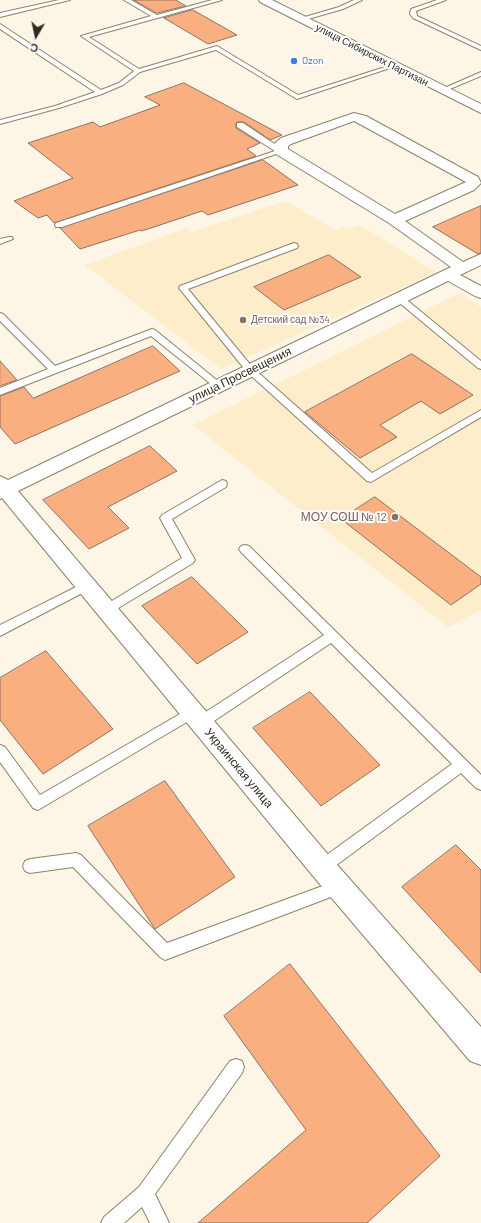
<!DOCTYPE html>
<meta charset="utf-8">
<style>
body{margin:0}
#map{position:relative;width:481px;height:1223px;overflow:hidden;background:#fdf5e5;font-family:Barlow,sans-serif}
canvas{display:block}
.north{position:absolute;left:16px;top:16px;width:40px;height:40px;-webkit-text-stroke:3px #fff;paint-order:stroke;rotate:189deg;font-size:11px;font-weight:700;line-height:16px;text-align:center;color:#302b21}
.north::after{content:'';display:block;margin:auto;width:14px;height:18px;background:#302b21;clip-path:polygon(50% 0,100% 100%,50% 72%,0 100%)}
</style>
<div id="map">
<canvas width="481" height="1223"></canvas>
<div class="north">С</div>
</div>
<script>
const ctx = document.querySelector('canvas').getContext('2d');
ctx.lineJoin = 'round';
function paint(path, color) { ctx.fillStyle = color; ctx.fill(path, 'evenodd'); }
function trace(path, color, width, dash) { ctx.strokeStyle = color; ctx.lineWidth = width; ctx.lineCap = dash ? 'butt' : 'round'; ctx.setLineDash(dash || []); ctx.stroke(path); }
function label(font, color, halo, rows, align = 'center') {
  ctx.font = font + ' Barlow,sans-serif'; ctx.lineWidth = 4; ctx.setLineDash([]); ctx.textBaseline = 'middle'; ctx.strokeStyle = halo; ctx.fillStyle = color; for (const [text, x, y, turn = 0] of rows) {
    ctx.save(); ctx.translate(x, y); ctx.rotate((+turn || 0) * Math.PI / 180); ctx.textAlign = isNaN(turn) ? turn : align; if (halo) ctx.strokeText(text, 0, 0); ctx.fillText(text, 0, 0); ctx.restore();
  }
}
paint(new Path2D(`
 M286 201 335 230 343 226 349 229 360 225 436 272 221 369 85 265 187 228 191 232Z
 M460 293 481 307V610L448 627 193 425Z`), '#feedca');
const building = new Path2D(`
 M134 0H176L186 6 157 13Z
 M193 10 237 35 208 44 164 18Z
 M184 83 282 135 270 140 244 122H237L236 123V128L260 143 247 149 256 156 54 223 47 215 38 218 14 201 73 178 28 143 93 122 100 127 160 105 145 97Z
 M263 160 298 185 208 215 202 211 142 231 140 230 80 249 60 228Z
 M481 206V253L478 254 433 227Z
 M329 255 361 277 284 310 254 287Z
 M153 346 180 371 15 444 0 427V396L24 387 33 398Z
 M412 354 473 395 440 414 421 401 380 425 397 437 360 458 305 412Z
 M0 361 17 380 0 386Z
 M150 446 177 471 108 507 129 528 89 549 43 500Z
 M375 497 481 577V584L451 605 341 519Z
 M192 577 248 632 197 664 142 606Z
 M46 651 113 729 43 774 0 720V678Z
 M310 692 380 765 321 806 253 728Z
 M165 781 235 877 155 929 88 826Z
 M456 845 481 870V973L402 887Z
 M290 964 440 1156 367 1223H198L306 1130 224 1016Z`);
paint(building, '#faaf80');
trace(building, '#8c7364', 1);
const lane = new Path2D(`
 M59 0H70L0 17V13Z
 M124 0H131L157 15 212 0H222L89 37 139 69 217 46 298 95 388 66 393 67 297 99 216 50 140 72 123 85 102 94 59 108 0 124V120L55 106 95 92 0 29V24L101 90 119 83 134 71 81 36 151 16Z
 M354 0H362L343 9 301 21 298 19 339 7Z
 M437 0H446L416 11 417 16 481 46V50L413 18 410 14 411 9Z
 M481 72V76L445 91 440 90Z
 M237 123H243L285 151 62 227H56L55 225 56 223 275 151 237 127Z
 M9 237H12L13 239 0 244V239Z
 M294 243 297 244 298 246 297 248 188 289 253 368 372 473 481 410V417L371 482 367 481 247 372 179 288 180 286Z
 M399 295 402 296 481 361V369L478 368 396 300 395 298Z
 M0 313 3 314 55 366 152 329 155 330 224 386 219 389 216 388 151 336 0 395V388L48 369 0 321Z
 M222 480 226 481 227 484 226 487 172 519 195 560 193 563 110 613 106 615 102 613 100 610 102 607 182 558 160 518 162 515Z
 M245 545 249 546 481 775V790L476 788 461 773 327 872 322 874 317 872 315 867 317 862 452 764 331 643 205 727 200 729 195 727 193 723 195 719 324 635 241 552 239 549 241 546Z
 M86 582 90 583 92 586 90 589 0 636V625Z
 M192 707 197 708 199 712 197 716 38 810 33 808 0 762V745L5 747 40 795Z
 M76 853 81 855 167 943 339 880 344 882 346 887 344 892 165 960 160 957 73 867 30 873 25 871 23 866 25 861 30 859Z
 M236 1059 242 1061 244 1067 242 1073 155 1194 169 1223H150L142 1207 124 1223H101L104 1217 139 1187 230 1061Z`);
const street = new Path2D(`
 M354 113 366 116 478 177 481 183 474 190 405 221 463 262 481 254V265L460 275 481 286V298L475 296 448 281 18 491 331 858 481 1027V1065L470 1061 313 876 2 498 0 499V476L8 480 451 267 389 223 276 154 274 151V144L281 138ZM354 121 356 122 466 182 395 214 288 149V146L291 144Z`);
const secondary = new Path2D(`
 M259 0H272L481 104V113L260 2Z`);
trace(lane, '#8e8269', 2);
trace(street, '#8e8269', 2);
trace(secondary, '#8e8269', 2);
paint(lane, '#fff');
paint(street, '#fff');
paint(secondary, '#fff');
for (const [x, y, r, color] of [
 [294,61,4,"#3f7fe0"],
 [243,320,4,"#8d6e63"],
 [395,517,4,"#8d6e63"]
]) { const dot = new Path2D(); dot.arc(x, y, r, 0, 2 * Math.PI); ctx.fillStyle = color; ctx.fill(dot); trace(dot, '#fff', 1.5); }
label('10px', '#302b21', '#fff', [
 ["улица Сибирских Партизан",372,55,27]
]);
label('10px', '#366cbe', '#fff', [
 ["Ozon",302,61]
], 'left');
label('10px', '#785e54', '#fff', [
 ["Детский сад №34",251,320]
], 'left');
label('12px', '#302b21', '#fff', [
 ["улица Просвещения",240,375,-26],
 ["Украинская улица",239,768,50]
]);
label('12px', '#785e54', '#fff', [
 ["МОУ СОШ № 12",387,517]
], 'right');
</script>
